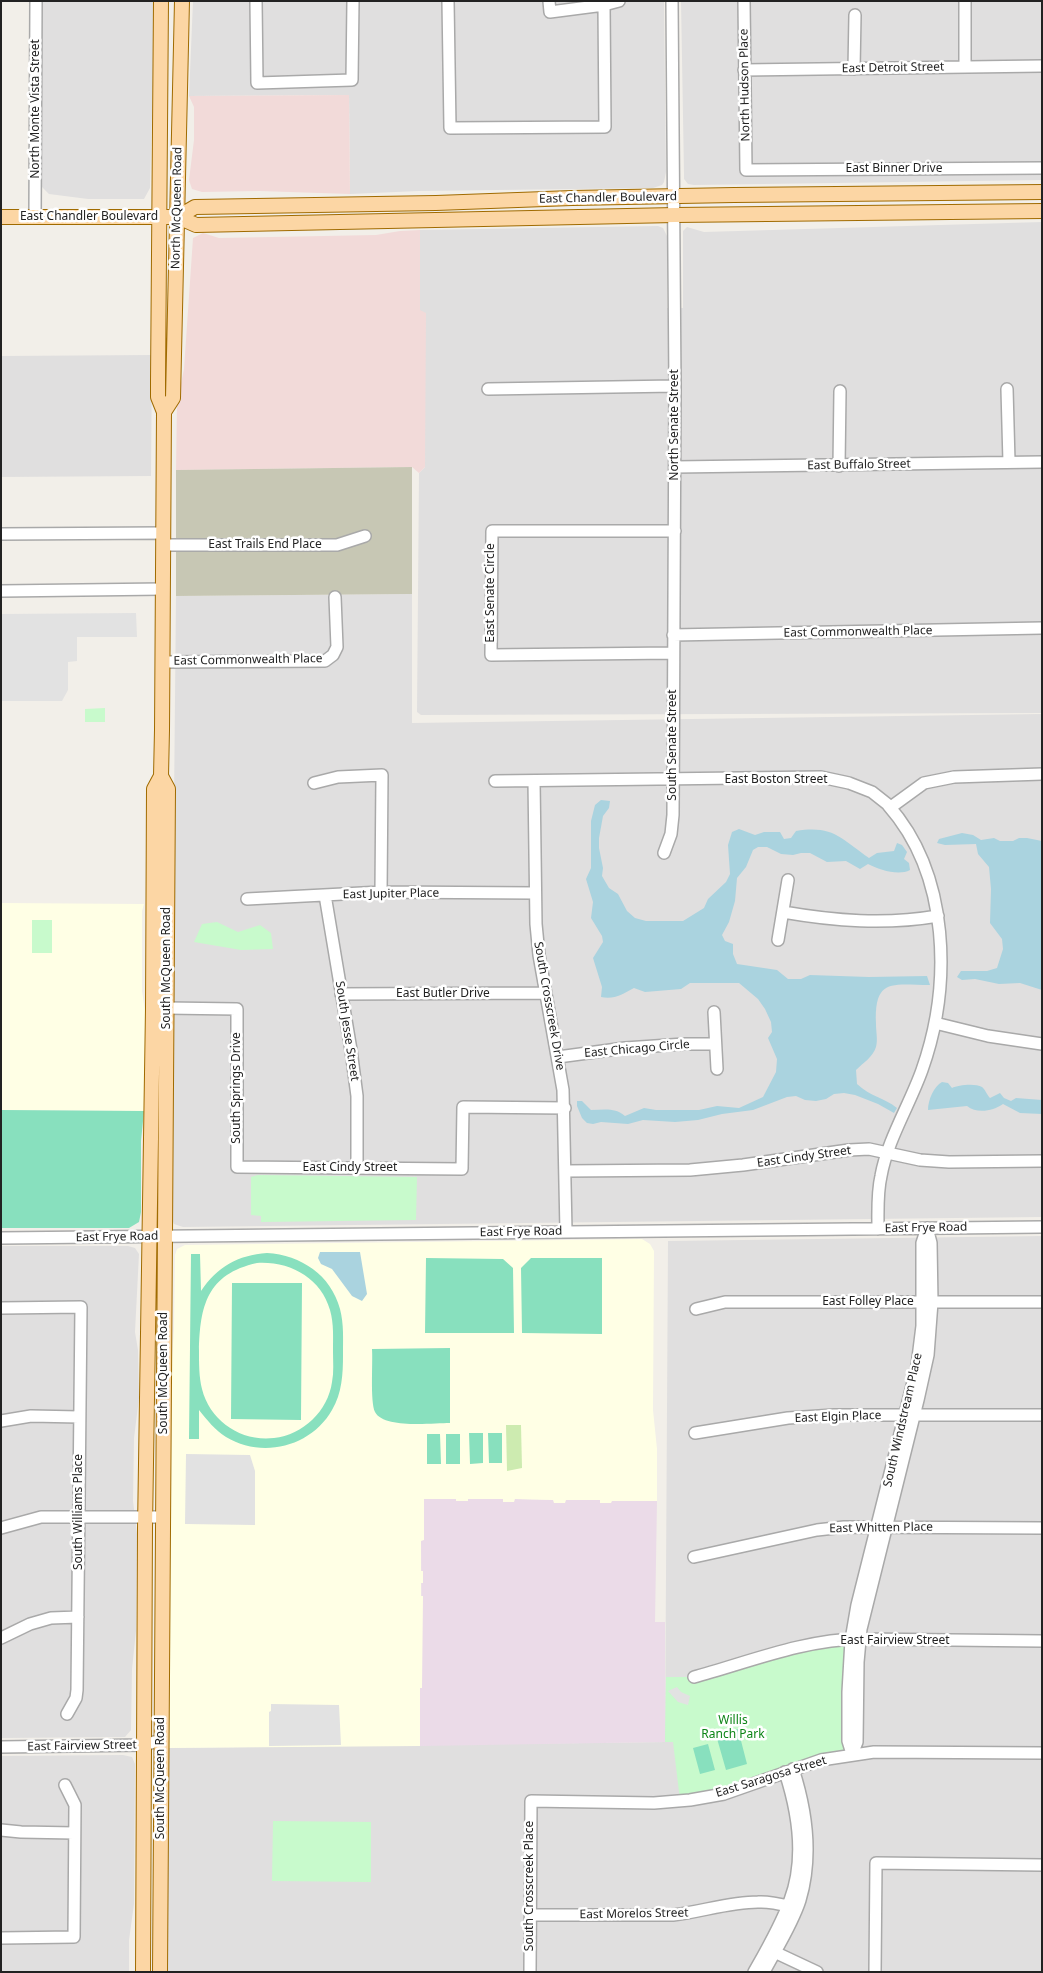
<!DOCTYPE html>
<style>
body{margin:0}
#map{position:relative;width:1043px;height:1973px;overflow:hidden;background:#f2efe9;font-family:"Noto Sans",sans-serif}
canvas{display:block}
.frame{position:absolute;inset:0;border:2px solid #222;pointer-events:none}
</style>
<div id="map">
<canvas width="1043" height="1973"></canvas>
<div class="frame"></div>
</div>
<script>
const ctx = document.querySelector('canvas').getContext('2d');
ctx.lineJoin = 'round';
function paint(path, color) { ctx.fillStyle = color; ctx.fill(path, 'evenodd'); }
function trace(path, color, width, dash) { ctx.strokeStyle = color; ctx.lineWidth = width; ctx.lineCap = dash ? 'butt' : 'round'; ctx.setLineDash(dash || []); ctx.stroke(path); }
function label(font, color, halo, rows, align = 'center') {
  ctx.font = font + ' "Noto Sans",sans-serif'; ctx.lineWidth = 5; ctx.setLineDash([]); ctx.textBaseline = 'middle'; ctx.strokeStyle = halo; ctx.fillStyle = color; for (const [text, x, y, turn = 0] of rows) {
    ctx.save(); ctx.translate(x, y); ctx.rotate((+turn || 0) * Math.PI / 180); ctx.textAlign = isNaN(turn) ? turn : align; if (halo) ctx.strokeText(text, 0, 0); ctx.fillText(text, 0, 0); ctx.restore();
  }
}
paint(new Path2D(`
 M41 1H155L150 188 144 199H88L49 194 42 187Z
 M193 1H664L666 172 664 182 662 185 653 188 419 191 350 194 349 95 189 96Z
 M681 1H1042V180L694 185 688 184 684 179V174Z
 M1042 222V713L421 715 417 712 419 473 425 467 420 310V230L658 226 663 228 667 236V308H683V231L687 227 704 232Z
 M152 355 151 476 1 477V356Z
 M412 594V723L1042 714V1217L183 1227 174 1224 170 1216 176 596Z
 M1042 1236V1972H164L166 1748 665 1742 668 1241Z
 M1 1246H128L135 1248 139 1254 135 1332 138 1350 139 1398 134 1438 133 1501 137 1534 136 1631 132 1669 131 1730 125 1737 1 1738Z
 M123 1755 132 1757 135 1764 134 1904 129 1940V1972H1V1756Z`), '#e0dfdf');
paint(new Path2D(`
 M349 95 350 194 259 191 202 192 192 189 189 180 194 140V107L189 96Z
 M420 230V310L426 313 425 467 419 473 412 467 176 470 177 403 184 369 193 238 203 233 219 238 376 235 400 231Z`), '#f2dad9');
paint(new Path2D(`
 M424 1499H456L457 1501H467L468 1499H503V1502L514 1499 554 1500 565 1502V1500H600V1503H611V1501H657L655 1622H665V1742L420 1746V1688L422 1687 421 1540H424Z`), '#ebdbe8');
paint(new Path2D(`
 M1 903 144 904 142 911V991L147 1025 144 1111 1 1110Z
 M642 1239 650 1244 654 1251 653 1410 657 1449V1501H612L611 1503H600V1500H566L565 1503H554L553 1500 515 1499 514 1502H503V1499H468V1501H456V1499H424V1540L421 1541V1571H423V1583H421V1596H423L422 1688H420V1746L166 1748 169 1404 174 1329 175 1255 177 1249 185 1245Z`), '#ffffe5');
paint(new Path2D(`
 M412 467V594L176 596V470Z`), '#c7c7b4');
paint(new Path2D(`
 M506 1425H521L522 1468 507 1471Z`), '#cdebb0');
paint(new Path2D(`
 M105 708V722H85V709Z
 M32 920H52V953H32Z
 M217 922 238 932 260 925 271 933 273 949 241 950 194 942 202 924Z
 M258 1175 417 1177 416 1220 261 1222V1216L251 1215V1177Z
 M856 1639 852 1754 680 1800 673 1742H665L666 1677H694Z
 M273 1821 371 1822V1882L272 1881Z`), '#c8facc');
paint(new Path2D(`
 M1 1110 144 1111 141 1141V1212L139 1222 129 1228H1Z
 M267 1253C301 1255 331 1275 340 1309 344 1324 343 1340 343 1355 343 1374 342 1393 332 1410 311 1447 262 1459 226 1437 215 1430 207 1420 199 1410V1439H189L191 1254H200L201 1291C217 1267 238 1255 267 1253ZM257 1263C290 1261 321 1278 330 1310 334 1324 333 1338 333 1352 333 1362 334 1372 332 1382 328 1411 303 1435 274 1438 241 1442 210 1421 202 1389 199 1377 199 1364 199 1351 200 1306 207 1274 257 1263Z
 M426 1258 503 1259 513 1268 514 1333H425Z
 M531 1258H602V1334L522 1333 521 1268Z
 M232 1283H302L301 1420 231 1419Z
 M450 1348V1423C432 1423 384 1429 375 1412 370 1401 373 1363 372 1349Z
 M469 1433H483V1463L470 1464Z
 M488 1433H502V1463H489Z
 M427 1434H440L441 1464H427Z
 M446 1434H460V1464H446Z
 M738 1729 747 1764 726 1770 716 1735Z
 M708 1744 715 1770 700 1774 693 1748Z`), '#88e0be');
paint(new Path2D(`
 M136 613 137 637H77V661L68 662V690L62 701H1V614Z
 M186 1454 250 1455 255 1471V1525L185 1524Z
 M677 1687 681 1692 690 1696 688 1705 678 1702 668 1691Z
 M271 1704 339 1705 341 1745 269 1746V1712L271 1711Z`), '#e2e2e2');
paint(new Path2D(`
 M601 800 610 801 609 808 603 816 599 838V848L603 868 602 876 609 888 618 894 627 911 635 918 646 921H683L704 908 708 899 726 882 730 874 728 845 732 832 739 829 755 835 764 832H780L784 839 791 838 796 831C834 825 841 839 869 858L877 853 894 851 897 843 902 845 907 852 904 859 909 863 910 870C899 876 879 870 868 864L860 869 846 861 827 862 810 853H801L793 855 781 854 767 847H758L753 850 746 867 737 878 735 901 729 922 722 935 725 941 733 944V954L737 964 777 970 788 979H801L810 975 869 977 927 976 930 985C893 985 874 977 876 1024 876 1032 878 1040 876 1047 873 1057 863 1063 856 1070L857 1084C871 1097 883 1097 897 1108L894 1113 878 1104 855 1095 844 1093 834 1094 826 1099 816 1101 805 1100 796 1096 787 1097 753 1110 722 1114 698 1120 675 1122 643 1120 628 1124 601 1122 593 1124 587 1123 582 1118 577 1106V1101H582L591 1110C603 1110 615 1107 625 1116L644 1108 656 1110H699L717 1106 739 1108 763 1097 776 1072 777 1059 768 1038 772 1032 771 1022 765 1009 758 999 739 983H690L681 989 645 992 634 988C623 994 614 1000 601 997L602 987 593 958 603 942 602 936 591 918 593 902 586 879 591 868V821L595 805Z
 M962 833 973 835 981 840 994 838 1000 841H1013L1019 838H1027L1042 841V990L1020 983 999 984 975 979 962 980 957 977 961 971H987L997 968 1003 949 1002 939 990 923 991 889 989 867 978 854 976 844 945 845 937 843 939 839Z
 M942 1082 948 1083 952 1088C958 1085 975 1083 982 1087 985 1089 987 1095 990 1098L1000 1093 1004 1098 1011 1101 1016 1098 1042 1100V1114L1020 1113 1003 1104C993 1111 977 1114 967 1106L928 1110C928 1100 934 1086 942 1082Z
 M320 1252H360L367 1294 362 1301 352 1296 332 1269 321 1264 318 1258Z`), '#aad3df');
const minor = new Path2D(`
 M256 1 257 83 352 80 353 1
 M448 1 450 128 605 127 604 5
 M549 1 550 12 604 5 619 1
 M744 1 746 170 1042 168
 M965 67V1
 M854 69 855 15
 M744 70 1042 66
 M35 217 36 1
 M488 389 675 386
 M1007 389 1009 462
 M839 466 840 391
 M675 467 1042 462
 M1 534 164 533
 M163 545H337L365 536
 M1 591 163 589
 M673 635 1042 628
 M673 653 491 655 492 531H675
 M163 662 325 661 333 655 337 647 335 597
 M495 781 821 777 849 783 872 792 891 807 924 783 954 777 1042 774
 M534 781 536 924 539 955 563 1090 566 1231
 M314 783 338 777 382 775 381 892
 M664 853 671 834 673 815 675 386 672 1
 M325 895 351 1050 357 1096V1168
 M247 899 381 892 535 893
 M783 912C835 921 885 925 938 916
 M778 940 788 880
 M341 994 546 993
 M166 1008 237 1009V1167L462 1169 463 1107 565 1108
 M714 1012 717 1069
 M935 1023 988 1036 1042 1044
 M558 1057 625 1048 684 1044H715
 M566 1171 690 1170 743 1165 849 1150 869 1149 920 1160 949 1162 1042 1161
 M878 1229C878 1211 877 1193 881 1176 887 1141 910 1104 922 1070 952 985 950 875 888 805
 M1 1238 1042 1227
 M1 1308 81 1307 77 1690 76 1698 67 1714
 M696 1309 725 1302H1042
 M1 1421 31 1416 79 1417
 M695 1433 788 1418 834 1415H1042
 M1 1528 41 1517H163
 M694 1557 817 1530 844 1527 1042 1528
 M1 1638 30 1624 51 1618 78 1617
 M694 1677C746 1663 805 1639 860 1639L1042 1641
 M1 1747 144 1745 161 1740
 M852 1754 857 1742 858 1662 861 1629 918 1400 928 1355 932 1302 931 1243 927 1228
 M852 1754 848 1741V1692L851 1640 857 1605 917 1366 922 1326V1243L927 1228
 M1 1830 21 1832 74 1833
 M531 1915H673C701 1912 729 1902 758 1902 771 1901 784 1905 797 1908
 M1 1938 74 1937 75 1805 65 1785
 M768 1949 817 1972
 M530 1972 531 1801 654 1803 690 1800 724 1794 821 1760 874 1752 1042 1753
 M754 1972C767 1949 781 1925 790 1900 806 1858 798 1812 785 1772
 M764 1972C776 1949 792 1925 800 1900 813 1856 807 1812 793 1769
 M875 1972 876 1863 1042 1865`);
const major = new Path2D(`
 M1 217H178L196 225 675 215 1042 211
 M178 217 195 207 436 203 572 198 734 195 1042 192
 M164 412 173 398 182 1
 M143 1972 145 1528 153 1008 154 789 161 776 162 730 164 412 158 397V380L161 1
 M160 1972 168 789 161 776`);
trace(minor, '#a9a9a9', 14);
trace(major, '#a06b00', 16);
trace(minor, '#fff', 11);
trace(major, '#fcd6a4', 14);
label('12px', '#222', '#fff', [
 ["East Detroit Street",893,68,-1],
 ["North Hudson Place",745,85,-91],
 ["North Monte Vista Street",36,109,-90],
 ["East Binner Drive",894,169],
 ["East Chandler Boulevard",608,198,-1],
 ["North McQueen Road",177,208,-89],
 ["East Chandler Boulevard",89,217],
 ["North Senate Street",675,425,-90],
 ["East Buffalo Street",859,465,-1],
 ["East Trails End Place",265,545],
 ["East Senate Circle",491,593,-90],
 ["East Commonwealth Place",858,632,-1],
 ["East Commonwealth Place",248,660,-1],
 ["South Senate Street",673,745,-90],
 ["East Boston Street",776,780],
 ["East Jupiter Place",391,894,-1],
 ["South McQueen Road",167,968,-90],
 ["East Butler Drive",443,994],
 ["South Crosscreek Drive",549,1006,80],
 ["South Jesse Street",347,1031,81],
 ["East Chicago Circle",637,1049,-5],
 ["South Springs Drive",237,1088,-90],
 ["East Cindy Street",804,1157,-8],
 ["East Cindy Street",350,1168],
 ["East Frye Road",926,1228,-1],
 ["East Frye Road",521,1232,-1],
 ["East Frye Road",117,1237,-1],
 ["East Folley Place",868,1302],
 ["South McQueen Road",164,1373,-90],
 ["East Elgin Place",838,1417,-2],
 ["South Windstream Place",903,1420,-77],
 ["South Williams Place",79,1512,-90],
 ["East Whitten Place",881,1528,-1],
 ["East Fairview Street",895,1641],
 ["East Fairview Street",82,1746,-1],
 ["East Saragosa Street",771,1777,-17],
 ["South McQueen Road",161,1778,-90],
 ["South Crosscreek Place",530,1886,-90],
 ["East Morelos Street",634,1914,-1]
]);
label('12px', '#0c8416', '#fff', [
 ["Willis",733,1721],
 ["Ranch Park",733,1735]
]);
</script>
